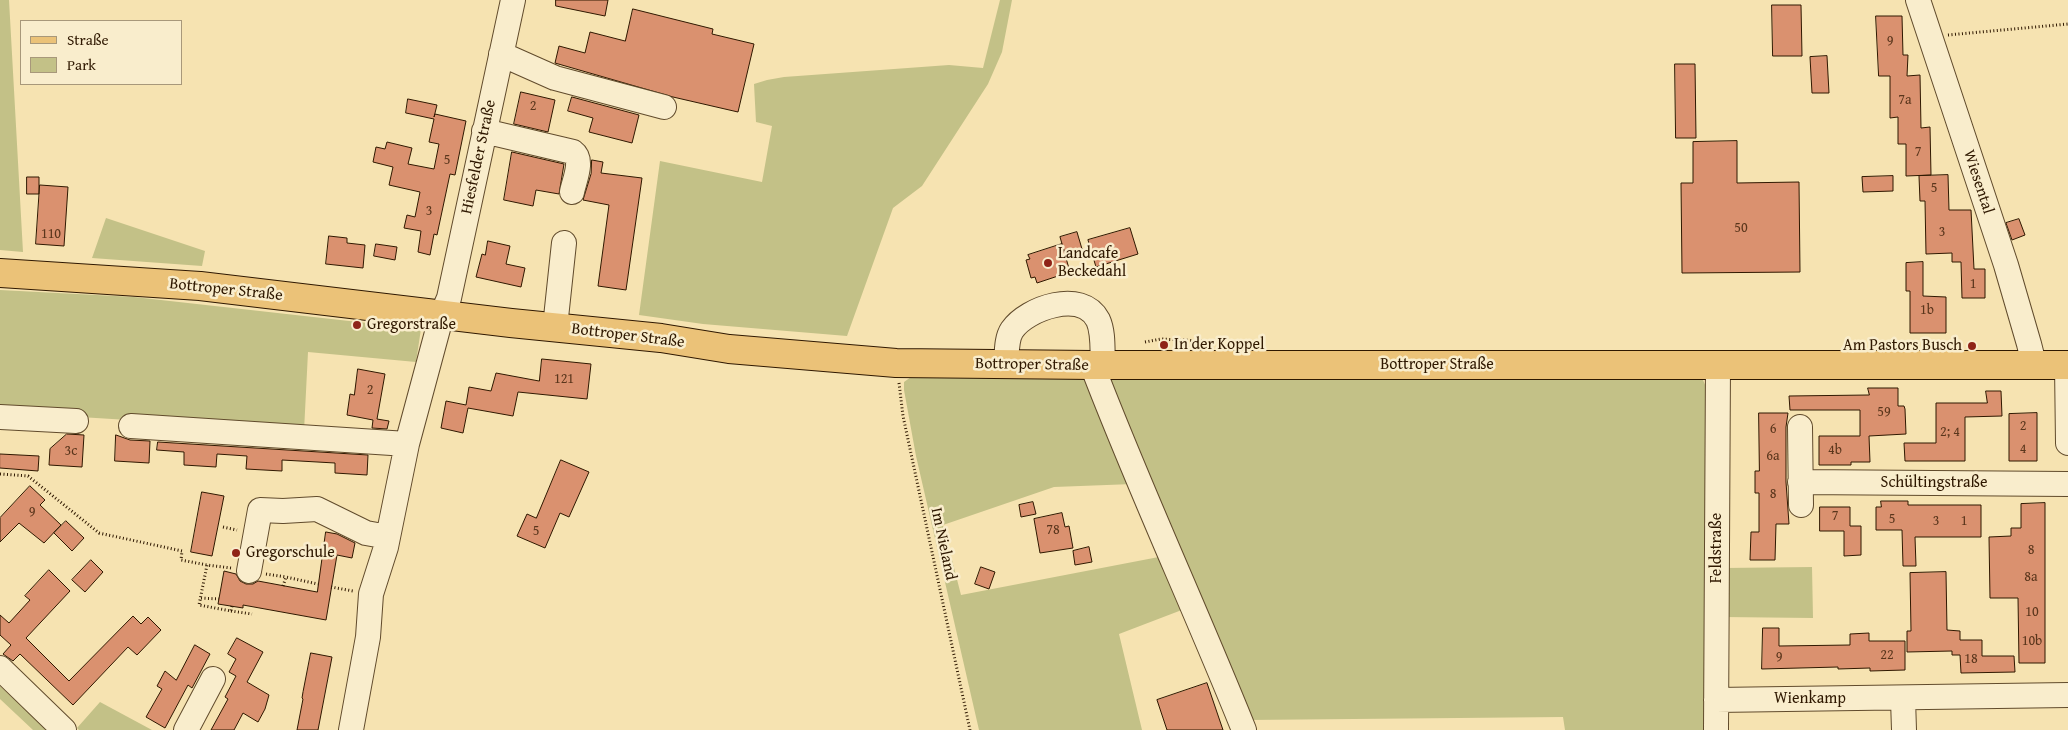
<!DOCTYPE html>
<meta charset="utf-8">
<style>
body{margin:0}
#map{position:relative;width:2068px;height:730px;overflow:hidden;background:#f6e3b1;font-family:"Gentium Book Plus",serif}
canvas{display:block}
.legend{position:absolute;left:20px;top:20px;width:162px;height:65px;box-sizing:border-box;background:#f9edcc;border:1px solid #a8987a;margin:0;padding:6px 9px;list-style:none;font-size:15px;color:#2f1800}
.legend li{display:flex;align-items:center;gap:10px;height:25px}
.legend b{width:25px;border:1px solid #a8987a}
</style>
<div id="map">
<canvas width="2068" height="730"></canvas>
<ul class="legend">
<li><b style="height:6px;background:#ebc278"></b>Straße</li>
<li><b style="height:14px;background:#c3c187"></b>Park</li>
</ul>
</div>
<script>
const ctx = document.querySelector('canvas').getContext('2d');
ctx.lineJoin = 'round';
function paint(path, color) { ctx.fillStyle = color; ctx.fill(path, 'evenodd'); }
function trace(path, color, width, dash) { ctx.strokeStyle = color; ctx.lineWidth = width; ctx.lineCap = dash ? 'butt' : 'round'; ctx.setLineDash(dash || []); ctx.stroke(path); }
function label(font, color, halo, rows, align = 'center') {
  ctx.font = font + ' "Gentium Book Plus",serif'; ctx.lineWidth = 5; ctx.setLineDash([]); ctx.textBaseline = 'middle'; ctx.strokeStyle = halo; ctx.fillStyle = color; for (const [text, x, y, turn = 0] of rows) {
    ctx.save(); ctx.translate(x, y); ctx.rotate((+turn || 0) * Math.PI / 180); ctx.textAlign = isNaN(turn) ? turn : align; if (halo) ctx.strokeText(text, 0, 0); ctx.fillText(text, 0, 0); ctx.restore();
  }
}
paint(new Path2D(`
 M0 0H9L23 252 0 250Z
 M1000 0H1012L1002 52 988 84 922 186 893 208 847 336 703 324 639 315 660 161 762 182 772 126 756 122 754 84 767 80 784 77 949 65 983 68Z
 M106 218 205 251 202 266 92 258Z
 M0 290 134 297 421 329 416 362 308 352 304 431 0 412Z
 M1698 376 1703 380 1706 387 1709 730H1565L1563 717 1248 720 1109 383 1111 377Z
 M911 377 1083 378 1088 380 1133 484 1054 487 943 525 961 595 1164 556 1187 608 1119 634 1142 730H979L916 456 904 390V382Z
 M1812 567 1813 618 1724 617V568Z
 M0 686 46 729 53 730H33L0 699Z
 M100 702 152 730H79L77 728Z`), '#c3c187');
const building = new Path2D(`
 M556 0H608L605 16 556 6Z
 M1772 5H1801L1802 56H1773Z
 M633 9 713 29 712 34 754 44 738 112 673 97 555 63 559 46 585 53 590 32 625 41Z
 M1876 16H1902L1903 55H1908L1907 76 1920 75 1921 128 1930 127 1931 175 1906 176V144H1898V117L1890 118V76H1879Z
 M1827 56 1829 93H1812L1810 57Z
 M1675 64H1695L1696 138H1676Z
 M521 92 555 100 548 132 514 124Z
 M572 97 639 115 632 143 589 132 593 118 568 111Z
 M408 99 437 105 434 117 435 114 466 121 455 175 450 174 437 235 434 234 430 255 418 252 421 231 404 228 407 215 415 217 420 192 389 185 393 167 373 162 376 147 385 149 387 142 412 148 408 164 434 169 439 144 429 142 434 119 406 113Z
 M1737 141V183L1799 182 1800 272 1682 273 1681 183H1693V142Z
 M512 152 564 164 559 194 536 190 533 206 504 200Z
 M592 160 603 162 601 173 642 178 626 290 598 286 609 205 583 200 591 174Z
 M1948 175 1949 210H1971L1974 269H1985V298H1962L1961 262H1952V253L1926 254 1925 201H1920L1919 176Z
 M1893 176V191L1863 192 1862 177Z
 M27 177H39V194H27Z
 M40 185 68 187 64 246 36 244Z
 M2019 219 2025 235 2012 240 2006 223Z
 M1130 228 1138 254 1096 267 1088 240Z
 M1077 232 1082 249 1065 254 1060 237Z
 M329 236 347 238V243L365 245 363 268 326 264Z
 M488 241 510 246 506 264 525 268 521 287 476 277 482 254 485 255Z
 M376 244 397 247 395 260 374 256Z
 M1062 244 1070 272 1037 283 1035 277 1031 278 1026 260 1030 259 1028 255Z
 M1923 262V296L1946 297V333H1910V291H1906V263Z
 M542 359 591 364 587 399 518 392 513 416 468 408 463 433 441 428 446 401 466 405 469 387 491 391 496 373 539 381Z
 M358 369 385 374 377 419 389 421 387 429 372 428 373 420 347 415 350 394 354 395Z
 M1868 388H1898V406H1904L1905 409 1906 434 1869 436 1870 462H1851V465H1819V436H1860V410H1790L1789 396 1869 395Z
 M1986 391H2001L2002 416 1965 417V461H1905L1904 443H1936V403H1987Z
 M1759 413H1788L1786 427V482L1789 524H1776L1775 560H1750L1751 532H1759V493H1755V471H1759Z
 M2037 413V461H2009V414Z
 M67 434 84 435 82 467 49 465 50 449Z
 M116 435 130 440 150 441 149 463 115 461Z
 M158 442 368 455 367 475 335 473V463L282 460V471L246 469 247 456 217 454 216 467 184 465V452L157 450Z
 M0 454 39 456 38 471 0 468Z
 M561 460 589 472 569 517 560 513 545 548 517 536 527 514 536 518Z
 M30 486 45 500 40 505 61 525 44 543 19 523 0 542V518Z
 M202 492 224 496 212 556 191 552Z
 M1881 501H1908V505H1981V537H1915L1916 566H1903L1902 530H1876V507H1881Z
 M1033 502 1036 514 1021 517 1019 505Z
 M2045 503V663H2019L2018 598H1990L1989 537 2011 536V528H2021V504Z
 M1820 507H1850V526H1861V555L1844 556V531H1820Z
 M1062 513 1065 527 1069 526 1073 548 1040 553 1034 519Z
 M66 521 84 538 72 551 54 533Z
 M326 532 337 534 355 543 352 558 337 555 326 620 243 605V608L218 604 224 571 236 574 240 581 246 584H253L258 581 317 592Z
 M1089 547 1092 562 1075 565 1073 551Z
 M91 560 103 572 85 592 72 580Z
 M981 567 995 572 989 589 975 584Z
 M49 570 70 591 26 638 69 681 133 616 141 624 148 617 161 630 137 655 128 647 73 705 20 654 13 661 3 654 11 645 0 635V615L9 623 30 600 25 596Z
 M1946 572 1947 630 1960 631V640H1982V656H2014L2015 672 1961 673 1960 655H1952V651L1907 652V631H1911L1910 573Z
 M1763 628H1779V646L1850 645V634L1869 633V641H1905V670L1870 671V668L1838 669V667L1762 669Z
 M237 638 263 652 247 682 269 695 265 709 258 722 243 713 234 730H211L228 699 225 697 236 676 229 672 236 659 228 654Z
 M195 645 210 654 192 688 188 685 165 728 146 717 162 689 157 686 165 671 176 680Z
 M311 653 332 657 318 730H297L303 699 302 698 303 692Z
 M1207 683 1223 730H1167L1157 700Z`);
paint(building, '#da916f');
trace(building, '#2f1800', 1);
const minor = new Path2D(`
 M1918 0 2006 265 2029 344 2034 364
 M501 54 555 78 664 107
 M484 131 573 152C584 160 574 181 572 192
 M555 327 564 243
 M1006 364C1007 354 1006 339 1012 330 1027 308 1082 289 1098 320 1104 333 1102 351 1103 365
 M1092 365C1139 488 1195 608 1244 730
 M2067 365 2068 443
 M0 417 76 421
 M131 426 407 444
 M1800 427 1801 505
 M1800 482 2068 484
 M249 571 260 510 283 511 317 509 366 533 388 537
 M0 668 64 730
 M1903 699 1904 730
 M1716 700 2068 695
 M186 730 213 679
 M351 730 368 637 371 594 386 547 407 444 442 314 449 298 513 0
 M1716 730 1718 365`);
const major = new Path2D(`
 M0 273 200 286 511 323 661 338 729 349 896 363 1092 365H2068`);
trace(minor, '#614b2c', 26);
trace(major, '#2f1800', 30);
trace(new Path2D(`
 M1948 35 2068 24
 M1145 342 1161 339 1223 342
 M899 383 903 416 970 730
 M0 474 28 476 99 533 182 551 181 560 207 565
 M223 527 237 530
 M231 568 207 565 199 605 231 611 232 606
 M266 574 286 577
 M283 586 286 577 318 584
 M331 587 353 591
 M201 598 219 599
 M231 611 252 614`), '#2f1800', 3, [1, 2.5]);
trace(minor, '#f9edcc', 24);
trace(major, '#ebc278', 28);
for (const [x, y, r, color] of [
 [1048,263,5,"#8f2418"],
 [357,325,5,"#8f2418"],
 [1164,345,5,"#8f2418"],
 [1972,346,5,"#8f2418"],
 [236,553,5,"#8f2418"]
]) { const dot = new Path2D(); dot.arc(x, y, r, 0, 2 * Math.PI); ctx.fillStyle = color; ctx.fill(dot); trace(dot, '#f9edcc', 2); }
label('14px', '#5a361c', null, [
 ["9",1890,41],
 ["7a",1905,100],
 ["2",533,106],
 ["7",1918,152],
 ["5",447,160],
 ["5",1934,188],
 ["3",429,211],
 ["50",1741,228],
 ["3",1942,232],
 ["110",51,234],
 ["1",1973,284],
 ["1b",1927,310],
 ["121",564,379],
 ["2",370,390],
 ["59",1884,412],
 ["2",2023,426],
 ["6",1773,429],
 ["2; 4",1950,432],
 ["4",2023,449],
 ["4b",1835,450],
 ["3c",71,451],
 ["6a",1773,456],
 ["8",1773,494],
 ["9",32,512],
 ["7",1835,516],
 ["5",1892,519],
 ["3",1936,521],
 ["1",1964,521],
 ["78",1053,530],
 ["5",536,531],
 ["8",2031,550],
 ["8a",2031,577],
 ["10",2032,612],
 ["10b",2032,641],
 ["22",1887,655],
 ["9",1779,657],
 ["18",1971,659]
]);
label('16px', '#2f1800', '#f9edcc', [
 ["Hiesfelder Straße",479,157,-78],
 ["Wiesental",1978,182,72],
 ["Bottroper Straße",226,290,6],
 ["Bottroper Straße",628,336,7],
 ["Bottroper Straße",1032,365,1],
 ["Bottroper Straße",1437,365],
 ["Schültingstraße",1934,483],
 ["Im Nieland",943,544,78],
 ["Feldstraße",1717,548,-90],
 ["Wienkamp",1810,699]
]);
label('16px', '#2f1800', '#f9edcc', [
 ["Landcafe",1058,254],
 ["Beckedahl",1058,272],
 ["Gregorstraße",367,325],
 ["In der Koppel",1174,345],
 ["Am Pastors Busch",1962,346,"right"],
 ["Gregorschule",246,553]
], 'left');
</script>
